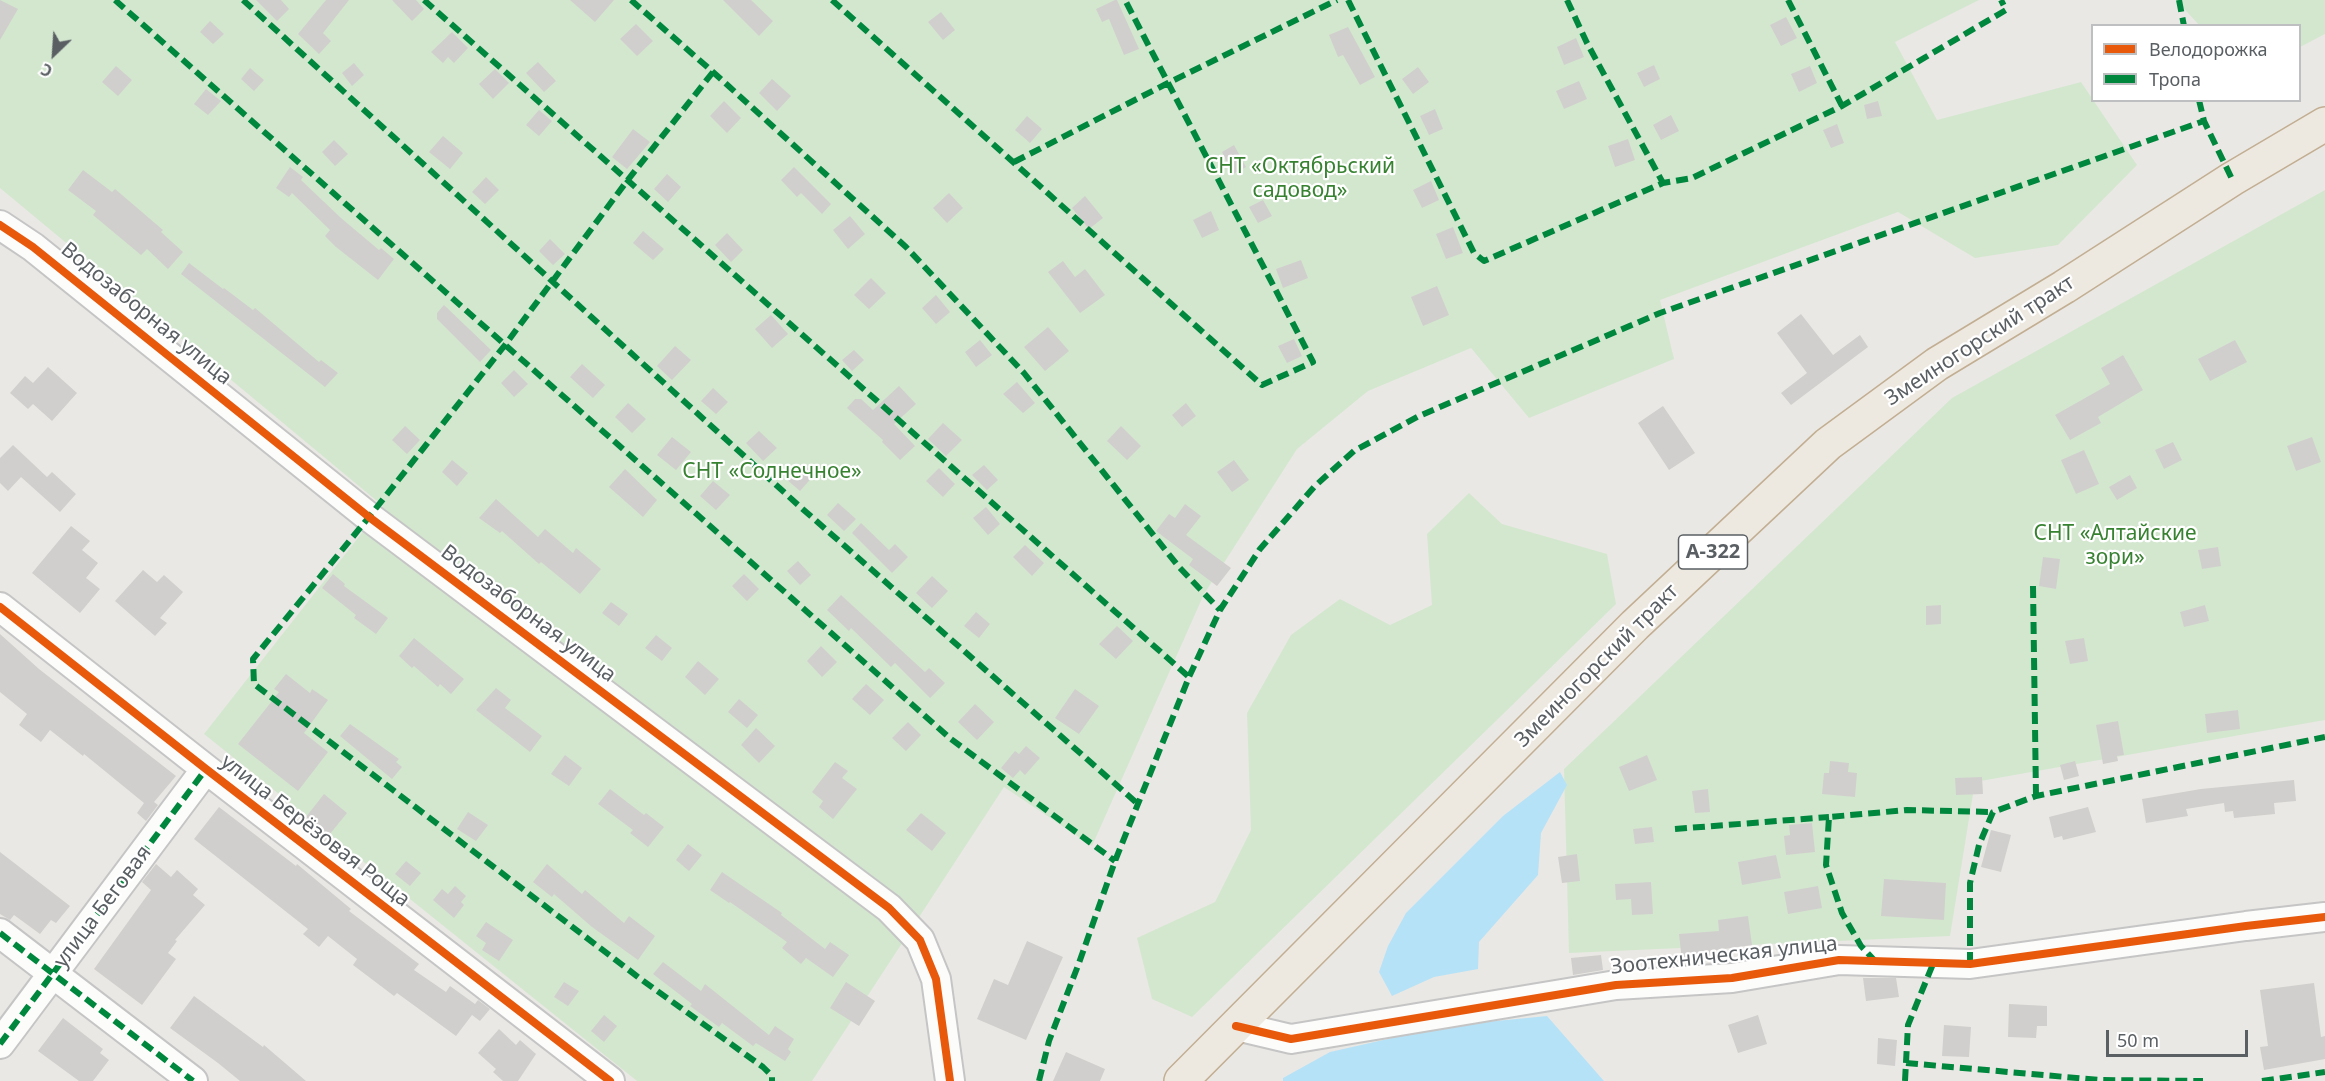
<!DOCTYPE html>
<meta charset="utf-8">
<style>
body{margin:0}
#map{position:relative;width:2325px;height:1081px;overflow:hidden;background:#eae8e4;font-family:"Noto Sans",sans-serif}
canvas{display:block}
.legend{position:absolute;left:2091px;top:24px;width:210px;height:78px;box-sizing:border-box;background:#fff;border:2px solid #bdbfc1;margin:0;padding:8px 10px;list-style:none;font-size:18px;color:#5a5f63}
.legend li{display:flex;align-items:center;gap:12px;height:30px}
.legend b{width:30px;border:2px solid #bdbfc1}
.north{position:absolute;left:24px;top:24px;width:60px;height:60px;-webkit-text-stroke:4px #fff;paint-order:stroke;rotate:205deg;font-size:16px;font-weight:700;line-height:24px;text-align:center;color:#5a5f63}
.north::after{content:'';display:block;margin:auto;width:21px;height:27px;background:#5a5f63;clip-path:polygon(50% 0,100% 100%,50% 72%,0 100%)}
.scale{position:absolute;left:2106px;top:1030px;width:142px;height:27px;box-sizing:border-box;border:3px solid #5a5f63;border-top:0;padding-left:8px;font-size:18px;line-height:21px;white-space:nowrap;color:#5a5f63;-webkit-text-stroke:4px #fff;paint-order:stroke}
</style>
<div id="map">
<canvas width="2325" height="1081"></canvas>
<ul class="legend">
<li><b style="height:8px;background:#e8590c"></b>Велодорожка</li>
<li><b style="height:8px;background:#00873e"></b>Тропа</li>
</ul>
<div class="north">С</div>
<div class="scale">50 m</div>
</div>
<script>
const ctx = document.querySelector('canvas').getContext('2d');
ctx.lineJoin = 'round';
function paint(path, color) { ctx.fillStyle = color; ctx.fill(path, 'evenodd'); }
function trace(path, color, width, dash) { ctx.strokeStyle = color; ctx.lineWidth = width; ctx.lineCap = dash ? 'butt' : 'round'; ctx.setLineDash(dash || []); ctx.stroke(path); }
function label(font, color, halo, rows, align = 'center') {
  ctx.font = font + ' "Noto Sans",sans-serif'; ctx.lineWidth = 4.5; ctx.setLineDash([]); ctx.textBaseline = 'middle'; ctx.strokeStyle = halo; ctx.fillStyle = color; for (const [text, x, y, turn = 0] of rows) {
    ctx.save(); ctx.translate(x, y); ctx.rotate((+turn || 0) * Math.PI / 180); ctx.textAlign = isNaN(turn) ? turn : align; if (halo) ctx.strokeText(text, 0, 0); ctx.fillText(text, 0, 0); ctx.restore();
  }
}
paint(new Path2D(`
 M0 0H1979L1895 42 1937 120 2081 82 2137 165 2058 245 1975 258 1898 212 1660 300 1674 359 1529 418 1471 348 1368 391 1297 449 1204 594 1092 846 1004 787 812 1081H637L204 734 383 506 0 188Z
 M2176 0H2325V34L2300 47V26L2199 25Z
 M2325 190V720L1975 782 1950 936 1569 953 1564 769 1952 398Z
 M1469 493 1502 524 1607 554 1616 604 1192 1017 1152 999 1137 938 1215 902 1251 830 1247 713 1291 635 1340 599 1390 625 1432 605 1427 534Z`), '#d3e7cf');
paint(new Path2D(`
 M1560 772 1567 785 1541 833 1538 875 1479 942 1478 969 1434 977 1392 996 1379 972 1388 946 1406 913 1503 816Z
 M1547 1016 1604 1081H1283V1078L1330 1052 1445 1026Z`), '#b6e2f7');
paint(new Path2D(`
 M0 0 18 9 0 40Z
 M256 0H281L289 9 277 21Z
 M326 0H349L323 33 331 41 319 54 298 34Z
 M392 0H416L424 9 412 21Z
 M570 0H614L595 22Z
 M723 0H751L773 21 759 36Z
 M1115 0H1117L1139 49 1124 55 1109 19 1102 22 1096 9Z
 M941 12 955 30 943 40 928 22Z
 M1786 17 1797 38 1781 46 1770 25Z
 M210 21 224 34 213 44 200 32Z
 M636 24 653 41 637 56 620 39Z
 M1348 27 1375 77 1360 85 1343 55 1338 57 1329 35Z
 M452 32 468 48 454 63 448 57 443 63 431 52Z
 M1576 38 1584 57 1564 65 1557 47Z
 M538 62 556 81 544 92 526 73Z
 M354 63 364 75 352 86 342 73Z
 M1654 65 1660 79 1644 87 1637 73Z
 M116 66 132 80 118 96 102 82Z
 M1810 66 1817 83 1799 92 1791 74Z
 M1418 67 1429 82 1413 94 1402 79Z
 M250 68 264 80 254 91 241 79Z
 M495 69 509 83 493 99 479 84Z
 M772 79 791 96 777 111 759 93Z
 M1579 81 1587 99 1564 109 1556 91Z
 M206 89 221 101 208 115 194 104Z
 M724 101 741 118 727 133 710 116Z
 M1878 101 1882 116 1867 119 1864 105Z
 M1435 109 1443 129 1429 135 1420 116Z
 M539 110 552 121 539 136 526 125Z
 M1671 115 1679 131 1661 140 1653 125Z
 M1027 116 1042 129 1030 143 1015 130Z
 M1837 124 1844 143 1831 148 1823 130Z
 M633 129 650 142 627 169 612 157Z
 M443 136 463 153 450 169 429 152Z
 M1628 139 1635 160 1615 167 1608 146Z
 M334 140 348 154 335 166 322 152Z
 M1234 145 1246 167 1233 174 1222 152Z
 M290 167 303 177 301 180 341 218 379 250 381 248 394 259 378 280 336 247 325 236 330 230 292 193 289 197 276 188Z
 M794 167 831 204 822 214 801 193 797 197 781 180Z
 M83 170 112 192 115 189 163 230 161 232 183 252 168 269 147 249 141 255 93 215 96 211 68 190Z
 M667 174 681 187 668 202 654 189Z
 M486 177 499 190 485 204 472 192Z
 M1431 181 1439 200 1422 208 1413 190Z
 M949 193 963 208 947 223 933 208Z
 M1085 196 1103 218 1089 229 1072 208Z
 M1263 200 1272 216 1258 223 1249 207Z
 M1211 211 1219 230 1202 238 1193 220Z
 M850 216 865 234 848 249 833 230Z
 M1453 227 1463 253 1446 259 1436 234Z
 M643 231 664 249 653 260 633 243Z
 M727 233 743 250 731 262 715 245Z
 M550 239 565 254 553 265 539 251Z
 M1301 260 1308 278 1283 288 1276 269Z
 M1063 261 1075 277 1085 269 1105 295 1080 313 1048 272Z
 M189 263 223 289 224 288 253 310 255 308 319 362 321 360 338 373 325 387 181 274Z
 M871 278 886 293 869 309 854 295Z
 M1437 286 1449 315 1423 326 1411 297Z
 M936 295 950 312 936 324 922 308Z
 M444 305 491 350 480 362 437 319V313Z
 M1801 314 1833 355 1860 335 1868 347 1791 405 1781 393 1807 373 1777 333Z
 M771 315 788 334 772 348 755 329Z
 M1048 327 1069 351 1045 371 1024 347Z
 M1294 339 1302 356 1287 363 1278 346Z
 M980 340 992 355 976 367 965 352Z
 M2235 340 2247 362 2210 381 2198 359Z
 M675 346 691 360 672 380 657 366Z
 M854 350 864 360 852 371 842 360Z
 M2123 355 2143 390 2098 417 2101 423 2070 440 2055 415 2110 384 2101 368Z
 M582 364 605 385 593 398 570 377Z
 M48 367 77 393 52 421 33 404 28 409 10 393 25 376 33 383Z
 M514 370 528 384 514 397 501 383Z
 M1017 382 1035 403 1023 413 1003 394Z
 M899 386 916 404 894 424 915 446 900 460 882 442 883 440 847 408 855 399H861L873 410Z
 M713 388 728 402 716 414 701 401Z
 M628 403 646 419 632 433 615 417Z
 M1186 403 1196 416 1182 427 1172 415Z
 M1663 406 1695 453 1669 470 1638 423Z
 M943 423 962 440 946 456 928 439Z
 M405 426 420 440 407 454 392 440Z
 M1121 426 1141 446 1127 460 1107 441Z
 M759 431 777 448 763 461 746 443Z
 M672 437 691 452 676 470 657 455Z
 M2312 437 2321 462 2296 471 2287 446Z
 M2173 442 2182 460 2164 469 2155 450Z
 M13 445 47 477 52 472 76 494 60 512 21 477 8 491 0 483V458Z
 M2084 450 2099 484 2076 494 2061 460Z
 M452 460 468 473 457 486 442 472Z
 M1234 460 1249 480 1232 492 1217 472Z
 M798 465H804L815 474 800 491 786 479Z
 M984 465 998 480 987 490 972 475Z
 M939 468 955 484 943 497 926 481Z
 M625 469 657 500 643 517 609 487Z
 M2130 475 2137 488 2117 500 2109 487Z
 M713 481 730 495 716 510 700 496Z
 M496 499 538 537 545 529 573 553 576 548 601 569 580 594 541 562 539 564 502 531 500 533 479 518Z
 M838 503 856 519 844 531 827 515Z
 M1185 504 1201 516 1186 535 1231 568 1217 586 1189 565 1193 559 1156 531 1169 514 1175 518Z
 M986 507 1000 524 988 535 973 518Z
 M861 523 889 550 895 544 908 557 892 573 852 533Z
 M71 526 90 541 82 550 98 563 86 578 100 589 80 613 32 573Z
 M1025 545 1044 563 1032 576 1013 557Z
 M2218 547 2221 566 2202 569 2198 550Z
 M2043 557 2060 559 2056 589 2039 586Z
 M798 561 811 575 800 585 787 571Z
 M143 570 157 582 164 575 183 592 160 618 167 623 155 636 115 601Z
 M333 574 345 584 344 586 388 618 376 634 354 618 356 615 322 588Z
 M744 574 759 589 747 601 732 586Z
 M932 576 948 591 932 608 916 593Z
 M841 595 925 672 929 668 945 683 930 698 895 663 891 667 851 628 849 631 827 610Z
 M611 602 628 614 619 626 602 613Z
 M1941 605V624L1926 625V606Z
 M2205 605 2209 621 2184 627 2180 612Z
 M976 612 990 624 979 638 964 626Z
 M1117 626 1133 641 1116 659 1099 644Z
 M0 634 39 669 176 776 154 802 158 805 146 821 137 813 144 803 84 754 83 756 50 730 41 742 19 725 27 714 0 692Z
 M656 635 672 648 662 661 645 648Z
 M414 638 464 679 451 694 440 684 438 687 414 666 412 668 399 656Z
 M2084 638 2088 661 2070 664 2065 641Z
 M821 646 837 662 822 677 807 661Z
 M698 661 719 679 705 695 685 677Z
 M286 674 310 693 312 689 328 700 304 733 328 752 298 791 238 744 279 692 274 689Z
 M866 684 884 700 870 715 852 699Z
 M496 688 511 700 505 708 542 736 530 752 476 710Z
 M1075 689 1099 706 1079 734 1055 718Z
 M739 699 758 715 747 728 728 712Z
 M975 704 994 722 977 740 958 722Z
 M2238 710 2240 729 2207 733 2205 714Z
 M2118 721 2124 755 2117 756 2118 761 2103 764 2096 725Z
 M908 722 921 735 906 751 892 738Z
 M350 724 399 759 396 762 402 767 392 779 340 736Z
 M756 728 775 746 759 763 741 745Z
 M1026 746 1040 758 1025 775 1020 770 1013 778 1001 768 1015 751 1019 754Z
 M565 755 582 768 569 786 551 774Z
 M1647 755 1657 780 1629 791 1619 767Z
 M1830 761 1849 763 1848 772 1857 773 1855 797 1822 794 1824 773H1829Z
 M2075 761 2079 776 2064 780 2060 765Z
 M835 762 848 771 842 778 857 789 833 819 819 807 823 801 812 792Z
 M1982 777 1983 794 1956 795 1955 778Z
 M2294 780 2296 801 2274 803 2275 814 2234 818 2233 811 2225 812 2224 803 2186 809 2188 816 2146 823 2142 799 2201 789Z
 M610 789 644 815 646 813 664 827 648 847 630 833 633 830 598 804Z
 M1708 789 1710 812 1695 813 1692 791Z
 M324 794 347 813 325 840 302 822Z
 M219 807 296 866 297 864 351 909 349 911 419 964 414 970 446 992 450 986 475 1004 478 1000 490 1009 480 1021 472 1015 456 1036 397 993 394 996 353 965 357 959 328 936 319 947 303 934 308 929 194 839Z
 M2088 807 2096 832 2063 840 2062 836 2054 838 2049 817Z
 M468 812 488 825 476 841 457 829Z
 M921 813 946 833 932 851 906 830Z
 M1812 823 1815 852 1786 855 1784 836 1790 835 1789 825Z
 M1652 827 1654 842 1635 844 1633 829Z
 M1991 830 2011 835 2001 872 1981 867Z
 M688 844 702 855 689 871 676 860Z
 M0 852 70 906 56 923 51 920 40 934 14 915 10 920 0 914Z
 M1577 854 1580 881 1562 883 1558 857Z
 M1776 855 1781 878 1742 885 1738 862Z
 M406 861 421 873 410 886 395 874Z
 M156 864 171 877 177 870 198 889 193 895 205 905 175 940 177 941 168 953 176 959 142 1005 94 969 151 890 142 882Z
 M547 864 582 894 585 890 624 923 629 916 655 936 638 960 592 927 554 894 552 897 533 882Z
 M722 872 782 913 781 915 825 949 830 942 849 955 833 977 806 958 801 964 782 948 787 942 730 902 729 903 710 890Z
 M1884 879 1946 883 1944 920 1881 916Z
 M1651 882 1653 914 1632 915 1631 899 1616 900 1615 884Z
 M455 886 466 896 461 902 464 905 454 918 433 900 442 889 448 894Z
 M1818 886 1822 908 1788 914 1784 892Z
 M1748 916 1752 945 1710 951V958L1682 961 1679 934 1719 931 1718 920Z
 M486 922 513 940 499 961 482 950 486 943 476 936Z
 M1027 941 1063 957 1026 1040 977 1019 994 979 1008 985Z
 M1601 955 1603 970 1573 975 1571 958Z
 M663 962 701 991 705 984 769 1035 775 1026 794 1039 788 1049 791 1052 785 1061 756 1043 753 1046 722 1023 719 1027 690 1006 692 1004 653 974Z
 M1863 978H1896L1899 997 1866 1001Z
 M564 982 579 991 568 1006 554 997Z
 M846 982 875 1001 859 1026 830 1008Z
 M2314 983 2321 1037 2325 1036V1059L2264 1070 2260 1047 2268 1046 2260 990Z
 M194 996 263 1047 264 1045 306 1081H240L218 1063 170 1028Z
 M2009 1004 2047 1006V1026H2037L2036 1038 2008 1037Z
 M604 1015 617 1026 604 1042 591 1031Z
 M1758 1015 1767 1044 1738 1053 1728 1025Z
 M63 1018 103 1049 100 1053 109 1060 93 1081H79L38 1051Z
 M1944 1025 1971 1027 1969 1057 1942 1056Z
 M499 1029 516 1045 520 1040 536 1054 518 1081H503L493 1072 496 1069 478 1053Z
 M1878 1038 1897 1040 1895 1066 1877 1064Z
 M1066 1052 1105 1069 1100 1081H1053Z`), '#d1cfcd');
const minor = new Path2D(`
 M0 225 33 247 369 517 889 908 920 940 936 979 950 1081
 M0 607 206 769 610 1081
 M0 933 193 1081
 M1236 1026 1291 1039 1616 985 1732 978 1839 960 1970 964 2246 926 2325 917
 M0 1044 206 769`);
const highway = new Path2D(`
 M1181 1081 1635 625 1828 444 1937 364 2064 287 2232 179 2325 124`);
trace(minor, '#c5c5c5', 32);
trace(highway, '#c2ae92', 36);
trace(minor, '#fcfcfb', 28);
trace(highway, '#eee9e0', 33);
trace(new Path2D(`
 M115 0 951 739 1115 861
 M243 0 797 504 1138 804
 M424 0 1189 677
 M631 0 713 72 906 247 1024 373 1179 567 1220 610
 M832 0 1262 385 1313 362 1125 0
 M1348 0 1474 253 1484 261 1663 183 1692 178 1842 106 2006 10 2001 0
 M1567 0 1587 43 1663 183
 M1788 0 1842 106
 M2179 0 2184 26
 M713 72 627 181 505 345 369 517 253 659 254 684 642 980 763 1067 772 1076V1081
 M2199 100 2204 121 2232 179
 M1014 162 1168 83 1337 0
 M2033 586 2036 796
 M1675 829 1829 817
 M0 933 193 1081
 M1876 962 1861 946 1842 913 1826 865 1829 817 1907 810 1993 812
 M1970 964V883L1979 845 1993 812 2036 796 2325 737
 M0 1044 206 769
 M1906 1063 2100 1080 2203 1081
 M1039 1081 1049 1041 1079 963 1115 861 1189 677 1220 610 1260 549 1315 486 1354 451 1419 416 1660 313 2204 121
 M1905 1081 1908 1025 1933 964
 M2262 1081 2325 1072`), '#00873e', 6, [12, 6]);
trace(new Path2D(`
 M0 225 33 247 369 517 889 908 920 940 936 979 950 1081
 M0 607 206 769 610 1081
 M1236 1026 1291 1039 1616 985 1732 978 1839 960 1970 964 2246 926 2325 917`), '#e8590c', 8);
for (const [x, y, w] of [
 [1713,552,69]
]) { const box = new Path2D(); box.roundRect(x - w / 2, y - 17, w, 34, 4.5); ctx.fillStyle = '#fff'; ctx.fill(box); trace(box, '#5a5f63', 1.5); }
label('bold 20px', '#5a5f63', null, [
 ["А-322",1713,552]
]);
label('21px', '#378231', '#fff', [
 ["СНТ «Октябрьский",1300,167],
 ["садовод»",1300,191],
 ["СНТ «Солнечное»",772,472],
 ["СНТ «Алтайские",2115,534],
 ["зори»",2115,558]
]);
label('21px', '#5a5f63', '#fff', [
 ["Водозаборная улица",146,314,39],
 ["Змеиногорский тракт",1980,341,-33],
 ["Водозаборная улица",528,614,37],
 ["Змеиногорский тракт",1597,666,-45],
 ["улица Берёзовая Роща",315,831,38],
 ["улица Беговая",103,907,-53],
 ["Зоотехническая улица",1724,956,-6]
]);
</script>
